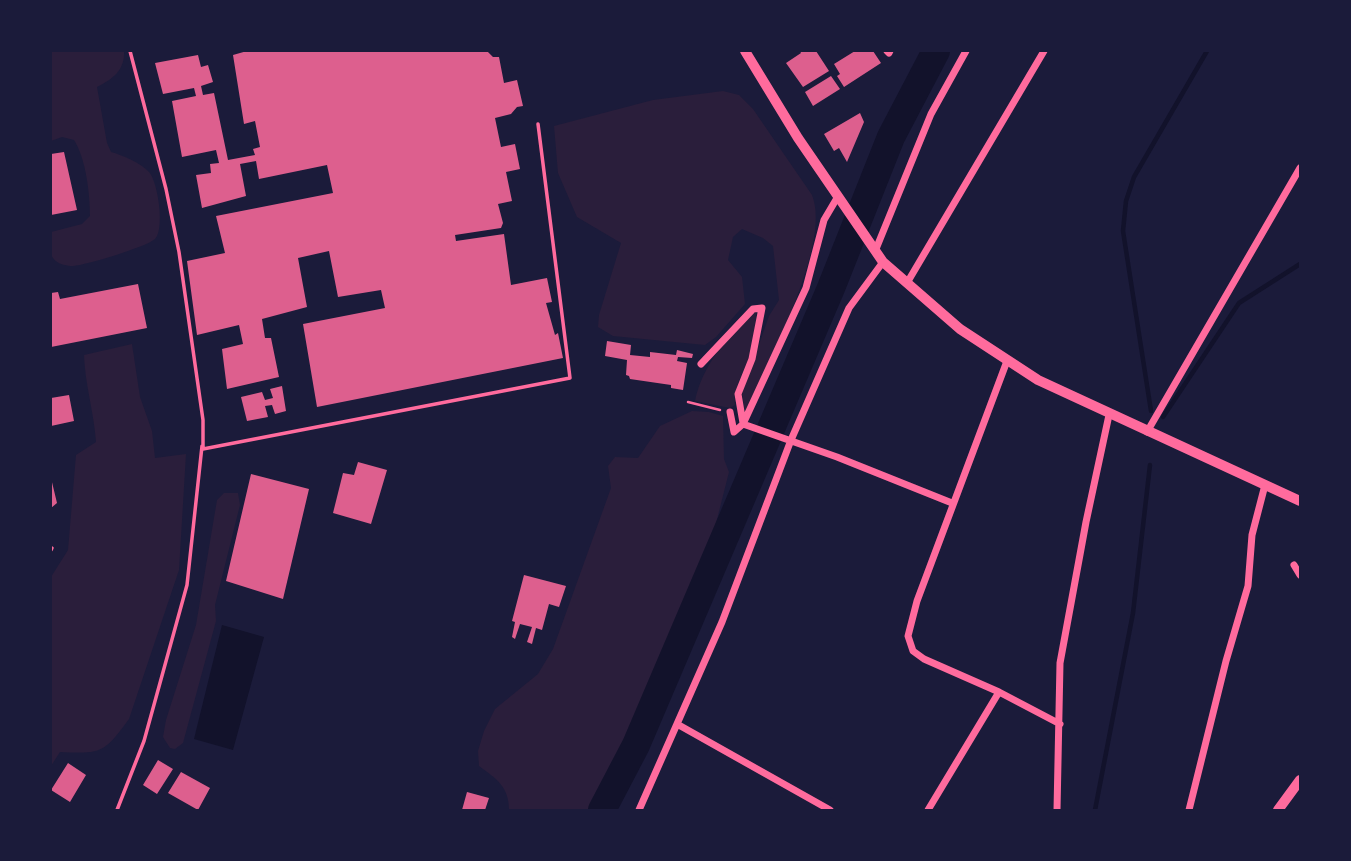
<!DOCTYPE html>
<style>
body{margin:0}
#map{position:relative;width:1351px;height:861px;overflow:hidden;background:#1b1b3a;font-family:"Fira Sans",sans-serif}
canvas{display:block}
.frame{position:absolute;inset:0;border:52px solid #1b1b3a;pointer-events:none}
</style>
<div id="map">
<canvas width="1351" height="861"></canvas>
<div class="frame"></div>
</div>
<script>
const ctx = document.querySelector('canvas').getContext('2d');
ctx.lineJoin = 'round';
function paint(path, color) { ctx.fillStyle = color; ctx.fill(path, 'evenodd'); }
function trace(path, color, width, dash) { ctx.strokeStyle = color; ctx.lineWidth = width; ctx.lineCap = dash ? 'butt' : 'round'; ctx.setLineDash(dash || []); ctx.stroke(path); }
paint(new Path2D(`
 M51 51H124C125 70 113 79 97 87L107 143 111 152C122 155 141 163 149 172 158 182 165 229 155 239 146 247 86 265 73 266 66 266 57 264 53 258 48 252 51 240 51 232L82 224 90 216C90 194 86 159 74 140L62 137 51 141Z
 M723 91 739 95 753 109 812 195C832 245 767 363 745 412L742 393 769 316 779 300 773 246 763 238 742 229 733 237 728 260 742 277 745 304 716 337 705 345 613 336 598 327 599 315 621 243 577 217 558 173 554 126 653 100Z
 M756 311C756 325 754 338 751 351 746 369 733 386 735 405L730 408 695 401C702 366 729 333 756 311Z
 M132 344 140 397 152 431 155 458 186 454 179 570 129 719C104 753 102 754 60 752L51 766V577L68 550 76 455 96 442C94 412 85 385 84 355Z
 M692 411 709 412 723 416 724 459 729 472 709 551 676 638 631 742 610 777 595 810H509C509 787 497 779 479 766L478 751 484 731 495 709 538 674 553 649 611 488 608 466 615 457 638 458 660 426Z
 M224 493H238L240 505 215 605 216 621 183 743 175 749 170 748 163 737 166 720 196 625 217 500Z`), '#2a1e3b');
paint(new Path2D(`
 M222 625 264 637 233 750 194 739Z`), '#12122b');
trace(new Path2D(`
 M1151 411 1123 231 1126 201 1134 177 1207 51
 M1163 417 1239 303 1300 264
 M1095 810 1133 613 1150 465`), '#12122b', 4.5);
trace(new Path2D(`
 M602 810 636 745 831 288 891 137 936 51`), '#12122b', 28);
paint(new Path2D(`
 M247 51H487L493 57H499L504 83 517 80 523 106 517 107 511 114 495 118 501 147 515 144 520 169 506 172 512 201 498 204 503 223 501 228 455 235 456 241 504 234 511 285 547 278 552 302 546 303 555 335 558 333 563 358 317 407 303 324 385 308 381 290 338 297 329 251 298 258 307 307 262 319 265 338H271L279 377 227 389 222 349 243 344 239 325 197 335 187 261 225 253 216 216 333 193 327 165 259 179 256 161 240 164 246 196 202 208 196 175 211 173 210 164 219 163 216 150 182 157 172 101 196 96 194 88 163 94 155 63 198 55 201 67 208 65 213 82 201 86 203 95 214 93 228 160 255 155 253 149 260 147 255 121 244 124 233 55Z
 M800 51H816L829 71 803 87 786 63 801 53Z
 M855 51H873L881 63 844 87 837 76 840 74 834 64Z
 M831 76 840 89 813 106 805 92Z
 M860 113 864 122 847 162 839 148 834 151 824 134Z
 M64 152 77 210 51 215V154Z
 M138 284 147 328 51 347V293L58 292 60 299Z
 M607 341 631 345 630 355 650 357V352L676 355 677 350 693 354 692 358 678 357 677 361 687 363 683 390 671 388V385L630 379 629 376 626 375 627 360 605 356Z
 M282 386 286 411 275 414 272 405 265 406 268 417 247 421 241 397 262 392 265 400 273 398 270 389Z
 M69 395 74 421 51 426V398Z
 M358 462 387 470 371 524 333 513 343 473 354 475Z
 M251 474 309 489 283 599 226 581Z
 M51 478 57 503 51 508Z
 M524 575 566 586 559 607 549 604 542 630 536 628 532 644 527 642 532 627 520 624 515 639 512 637 515 622 512 621Z
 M158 760 173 769 157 794 143 785Z
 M68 763 86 775 70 802 51 790Z
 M181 772 210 788 198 810 168 793Z
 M467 792 489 798 485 810H462Z`), '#dd5f8e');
trace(new Path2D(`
 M688 402 720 410`), '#ff6b9d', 2.5);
trace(new Path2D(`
 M130 51 166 189 179 252 203 420V449
 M203 449 570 378 538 124
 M51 550 52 548
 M117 810 144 741 187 585 202 446`), '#ff6b9d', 3.5);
trace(new Path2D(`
 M887 51 889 53 890 51
 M876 249 931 114 966 51
 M907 283 1044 51
 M1007 361 917 601 908 636 913 651 924 659 999 692 1060 724
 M701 364 753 309 762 308 752 359 738 394 743 423
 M730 412 734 432 743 424 806 288 824 220 837 198
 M743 424 837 457 952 503
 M1147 432 1300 168
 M1294 565 1300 575
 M677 724 830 810
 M639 810 722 622 791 440 849 308 883 262
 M928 810 999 692
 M1057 810 1060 663 1086 522 1109 415
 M1189 810 1226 661 1248 586 1252 535 1265 485`), '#ff6b9d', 7);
trace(new Path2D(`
 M745 51 798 138 883 262 960 329 1038 380 1300 501
 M1278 810 1300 780`), '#ff6b9d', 10);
</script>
